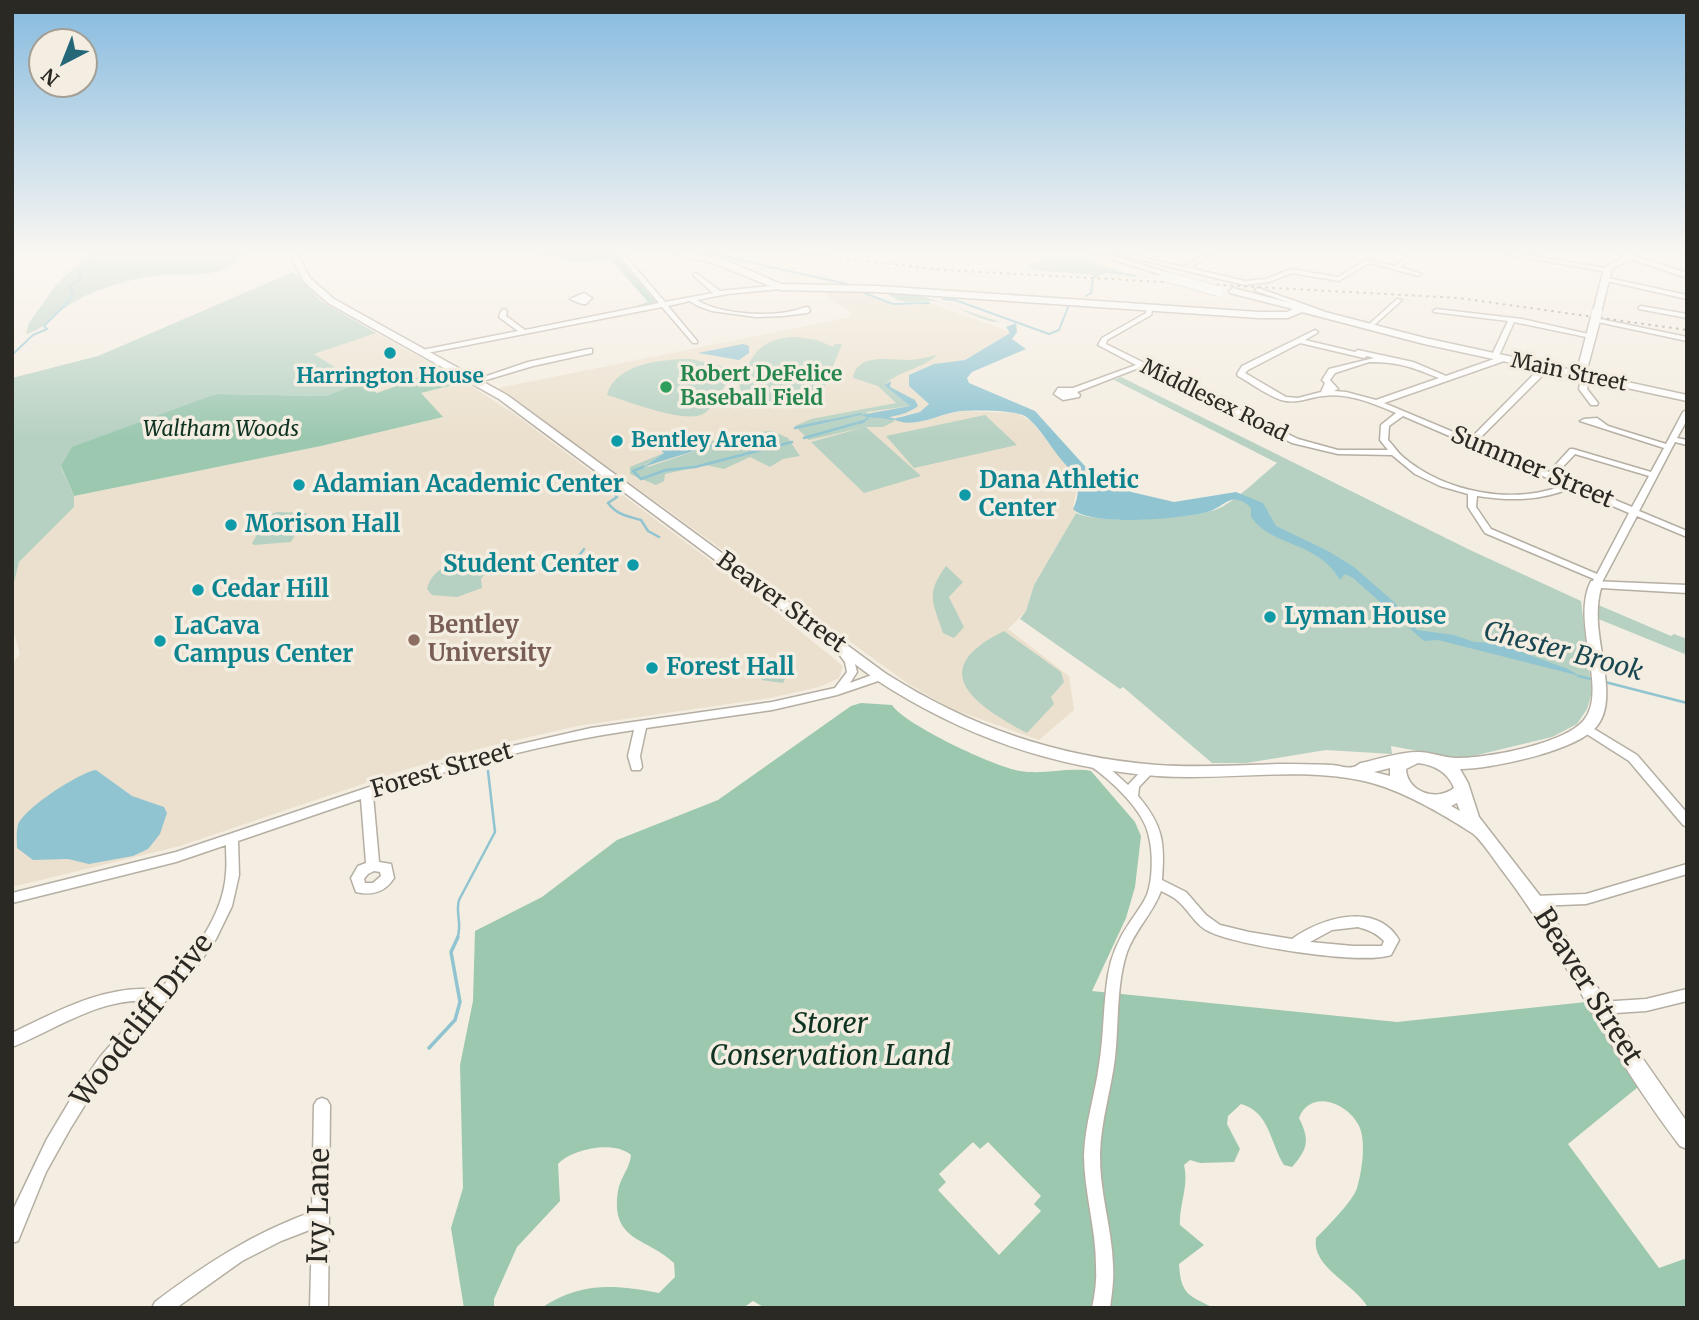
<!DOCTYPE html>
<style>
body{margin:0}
#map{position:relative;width:1699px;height:1320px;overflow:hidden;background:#f4ede1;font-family:Merriweather,serif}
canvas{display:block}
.frame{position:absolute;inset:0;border:14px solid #2b2924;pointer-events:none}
.north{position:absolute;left:28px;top:28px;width:70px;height:70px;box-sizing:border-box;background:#f4ede1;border:2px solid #a49f95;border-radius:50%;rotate:222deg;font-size:19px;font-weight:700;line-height:28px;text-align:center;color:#2b2924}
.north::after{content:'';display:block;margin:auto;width:24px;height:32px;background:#246779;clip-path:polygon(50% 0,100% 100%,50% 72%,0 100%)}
</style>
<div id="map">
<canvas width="1699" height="1320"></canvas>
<div class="frame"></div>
<div class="north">N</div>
</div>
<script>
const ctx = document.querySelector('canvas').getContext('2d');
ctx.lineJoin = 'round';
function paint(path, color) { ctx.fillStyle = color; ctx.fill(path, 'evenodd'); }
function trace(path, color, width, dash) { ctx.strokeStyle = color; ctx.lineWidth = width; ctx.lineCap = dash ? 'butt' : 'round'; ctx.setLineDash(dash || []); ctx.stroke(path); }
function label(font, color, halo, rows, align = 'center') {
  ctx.font = font + ' Merriweather,serif'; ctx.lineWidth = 7; ctx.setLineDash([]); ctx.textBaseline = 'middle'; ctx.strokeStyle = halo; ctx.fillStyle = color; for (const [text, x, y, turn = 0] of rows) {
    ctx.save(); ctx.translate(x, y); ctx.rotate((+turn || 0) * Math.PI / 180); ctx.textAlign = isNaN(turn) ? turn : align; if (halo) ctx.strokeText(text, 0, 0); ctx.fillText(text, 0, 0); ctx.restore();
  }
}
paint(new Path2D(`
 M827 290 859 291 890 302 915 306 929 303 1011 332 965 360 934 364 913 373 909 386 929 404 920 412 898 417 912 422 962 411 1017 413 1031 421 1079 480 1073 507 1076 513 1034 585 1026 611 1008 629 1069 676 1074 710 1039 740 952 709 910 685 498 388 850 317 852 313 827 297Z
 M376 333 441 369 377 393 313 354Z
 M465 382 513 413 747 588 843 666 839 678 819 687 770 698 577 726 478 749 404 770 180 846 12 887V664L20 654 12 626V591L19 562 74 507V496L321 446 442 417 420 393Z`), '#ebe0cd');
paint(new Path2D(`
 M92 251H247C221 286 179 269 142 278 117 283 87 292 66 307 54 316 41 331 26 334L29 323 56 285Z
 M1051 257 1083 259 1136 277 1108 273 1096 275 1043 271 1026 266Z
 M293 272 321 301 376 333 314 354 360 383 325 396 216 394 61 467 74 496V507L19 562 12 591V378L98 356Z
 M886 292 919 295 1000 322C978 323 955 301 932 301 915 301 900 306 886 292Z
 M797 337 817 340 833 347 835 344H842L817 405 809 404 810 400C788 408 761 409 742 395L739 384C753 353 760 338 797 337Z
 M937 355C922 369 898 371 884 385L910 406 866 412 872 418 883 415 895 421 883 427H866L921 476 864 493 811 442 865 427 809 440 795 426 811 419 896 403 878 386 853 378C857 353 889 360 908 360 918 360 927 357 937 355Z
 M691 359 733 369C725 384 718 405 703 414 685 424 627 401 607 395 615 363 664 359 691 359Z
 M1121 377 1470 550 1581 601 1592 692 1587 709 1577 724 1552 737 1469 757H1450L1391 746 1392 754 1326 750 1246 763H1212L1123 687 1120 689 1020 619 1026 611 1034 585 1076 513C1099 525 1199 519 1222 507 1242 495 1259 478 1277 463L1114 380Z
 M985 415 1017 445 914 468 886 436Z
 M772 431 788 438 800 456 783 459 770 467 750 457 724 469 706 465 665 474 664 481 656 485 630 474V467L664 453 645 465 648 467 710 446 675 437 709 442 735 434Z
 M277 512 307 513 291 542 254 545 252 543 269 515Z
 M450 564 489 568 481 579 482 588 457 597 432 595 427 589C430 576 439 569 450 564Z
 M946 566 963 582 949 597 964 627 954 638 943 633C933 602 925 594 946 566Z
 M1596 604 1671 636 1674 634 1687 639V655L1596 618Z
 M1004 631 1061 672 1064 682 1051 697 1054 704 1027 733C974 705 924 670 1004 631Z
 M773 659 793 663 783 683 761 680Z`), '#b6d1c2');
paint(new Path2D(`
 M540 251H612L656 302 630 308 648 302 611 260 573 261 539 255Z
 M441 369 465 382 421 393 443 417 321 446 74 496 61 466 72 447 216 394 325 396 360 383 377 393Z
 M861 703 892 705C905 725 995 767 1020 771 1043 775 1069 767 1091 771L1135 822 1141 836 1135 887 1126 918 1092 991 1397 1022 1586 1002 1638 1087 1568 1144 1659 1268 1687 1258V1308H1368C1356 1284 1311 1268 1316 1238 1327 1227 1353 1201 1357 1188 1362 1172 1367 1139 1358 1124 1346 1102 1310 1089 1299 1118 1310 1140 1308 1149 1292 1167L1284 1165C1270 1143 1270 1112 1241 1104L1228 1116 1227 1124 1240 1149 1234 1162 1200 1163 1190 1160 1184 1165C1189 1186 1179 1205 1180 1225L1204 1245 1179 1264C1181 1295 1188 1295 1214 1308H765L753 1301 743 1308H541C580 1282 614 1284 659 1293L675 1277 674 1263C647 1237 610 1242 618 1191 620 1178 630 1168 631 1155 614 1140 572 1149 558 1164L560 1201 517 1247 494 1299V1308H464L451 1228 463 1188 460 1065 473 1001 475 931 542 897 617 840 718 800 851 706ZM973 1142 980 1149 988 1142 1041 1196 1034 1204 1041 1211 999 1255 938 1190 946 1182 939 1174Z`), '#9cc8b0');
paint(new Path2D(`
 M1016 323 1017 332 1012 339 1026 349 972 372 967 378 969 383 1035 411 1092 474 1123 490 1174 502 1236 492 1263 503 1276 526 1328 551 1354 567 1395 603 1417 630 1454 635 1474 642 1497 643 1568 669 1580 676 1438 640 1424 641 1353 578 1345 574 1340 580C1317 540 1273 548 1251 517V508C1246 503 1239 498 1231 500 1223 503 1216 510 1207 512 1182 519 1090 527 1073 509 1081 494 1079 477 1067 466 1053 452 1040 426 1025 416 1014 410 975 410 961 411 940 413 914 430 893 419L920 412 929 404 909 386V375L934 364 965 360 1010 333 1006 327Z
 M743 344 749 346V353L739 360 698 353Z
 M891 381 890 387 915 400 918 406C906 416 875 422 861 415L910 406 884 385Z
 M774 433 780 436 742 447H731L725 442Z
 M671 436 710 446 643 467 664 453 650 440Z
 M96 770 132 796 164 807 167 813 160 834 148 849 133 856 89 864 68 859 33 860 17 848C17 841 16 831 18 825 23 809 80 772 96 770Z`), '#90c4d1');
trace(new Path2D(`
 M699 251 856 286
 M1094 277 1106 271 1136 276
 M859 291 893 304 929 303
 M1086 296 1091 293 1093 279
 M943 299 955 300 1049 334 1059 330 1069 305
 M12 355 33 335 47 329 44 326 69 301 73 292 69 288 81 278 78 271 90 264 97 251
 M876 416 893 419
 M819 423 861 414
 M861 423 868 418`), '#90c4d1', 2);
trace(new Path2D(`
 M795 428 827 421
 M804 438 864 421
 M711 446 725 443
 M643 467 633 471 641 479 666 470 695 467 792 442
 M616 489 612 491 617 497 608 503C617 515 627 516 641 520L648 531 659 537
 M552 570 575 561 584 549
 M1578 676 1595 680
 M1605 682 1687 703
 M457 939C463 924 455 914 459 900L495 832 488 771`), '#90c4d1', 2.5);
trace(new Path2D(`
 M429 1048 455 1020 460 1002 451 952 458 937`), '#90c4d1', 3.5);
const minor = new Path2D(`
 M615 251H621L665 302 713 293 694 276 693 275 696 273 720 291 780 285 783 287 780 289 727 294 697 300C718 314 767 317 792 311 798 310 802 307 808 307L810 311 807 313 783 316 756 317 712 311 698 306 690 301 668 306 697 341V343H693L662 307 422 354 418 352 422 350 518 331 499 317 501 311 504 309 507 311 506 316 525 330 659 303Z
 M1103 251H1113L1184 267 1209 251H1216L1190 268 1245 281 1266 279 1291 269 1338 277 1366 260 1395 266 1414 251H1420L1401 267 1422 274 1419 276 1369 263 1339 281 1292 273 1269 282 1245 285Z
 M1421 251H1434L1435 252 1432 254Z
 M1486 251H1499L1607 268 1610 270 1607 272Z
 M1604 277 1687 295V299L1602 280 1601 279Z
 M1258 288 1323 311 1324 312 1319 313 1256 291 1255 290Z
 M584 293 592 298 586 304H582L570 299Z
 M1397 299 1402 300 1371 328H1367V326Z
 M1150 306 1153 308 1151 315 1107 340 1106 344 1298 439 1338 450H1388L1380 440 1381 425 1396 413C1375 404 1347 392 1323 396 1310 397 1300 403 1286 401 1272 399 1251 383 1238 376L1237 374 1242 366 1315 330 1318 332 1317 333 1305 340 1355 352 1358 350 1413 362 1446 376 1494 359 1491 357 1508 321 1434 312 1433 311 1436 309 1522 319 1593 335V337L1591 338 1514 322 1498 358 1507 356V360L1384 403 1470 439 1542 366H1548V370L1476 442 1549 472 1570 449H1573L1651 472 1664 448 1580 421 1584 419 1597 418 1608 426 1666 444 1683 412 1687 410V420L1677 438 1687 440V445L1675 442 1639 511 1687 531V537L1637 516 1601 584 1596 587 1591 584 1594 579 1485 533 1468 507V494L1440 486 1415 474 1392 455 1338 454 1292 443 1141 367 1077 392 1080 395 1079 397 1063 400 1054 394 1058 388H1073L1136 365 1098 345 1102 338 1146 313 1147 308ZM1300 343 1364 358 1367 356 1374 358 1329 369 1322 380 1325 383 1321 392 1298 398 1286 397 1245 373 1248 370ZM1369 362C1400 362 1411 367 1439 378L1376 400 1346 392 1334 391 1338 389 1330 380 1335 373ZM1403 416 1547 478 1564 485C1513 506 1444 492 1403 457 1397 452 1393 445 1388 440L1389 426ZM1575 454 1649 476 1632 507 1555 475ZM1571 488 1629 513 1597 574 1491 529 1476 507 1477 496C1510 501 1540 501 1571 488Z
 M1641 306 1687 314V318L1639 309V307Z
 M1595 318 1687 337V341L1593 321 1592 320Z
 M589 349H592V353L533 366 476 383 472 381 528 362Z
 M1582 374 1589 376 1587 389 1598 403 1597 405H1591L1579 389Z
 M841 647C851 651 855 662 857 672L850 683 880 672 884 673 885 676 884 679 837 695 772 710 646 728 640 756 642 767 640 770H632L628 756 634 730C546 743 458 766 373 795L379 862 391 864 394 878C385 892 373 896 356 892L351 878 358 866 366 863 361 799 238 841 239 875 232 906 216 939 198 965 131 1040 96 1087 70 1129 46 1172 18 1241 12 1243V1212L47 1139 72 1097 100 1057 149 1001C100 997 55 1030 12 1047V1033C57 1011 108 983 159 990 190 957 223 919 226 873 227 864 226 854 226 845L176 862 12 903V893L176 852 405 775 495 750 591 728 772 702 835 688 847 672 845 662 836 650ZM374 871 380 872 381 876 373 883H365L364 879 368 874Z
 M1586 724 1637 755 1687 813V827L1683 825 1629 761 1582 731 1580 728 1582 725Z
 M1093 758 1105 764 1128 785 1145 767H1153L1155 770 1139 787 1138 796C1163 825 1165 843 1162 880L1186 892 1206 915 1220 925 1249 932 1292 939C1321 918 1376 901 1399 940L1391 955C1361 965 1239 946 1210 932 1196 926 1190 912 1179 902 1174 897 1167 894 1161 891 1153 913 1135 930 1127 952 1116 985 1119 1023 1115 1058 1111 1090 1101 1121 1100 1153 1099 1191 1112 1228 1113 1265 1114 1280 1112 1293 1110 1308H1092C1095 1294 1097 1280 1096 1266 1096 1228 1084 1192 1084 1155 1085 1124 1095 1095 1099 1065 1104 1036 1103 1005 1108 975 1111 956 1119 938 1130 922 1136 913 1143 904 1147 895 1153 879 1153 853 1149 837 1145 811 1110 779 1089 765L1087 762 1089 759ZM1358 927C1369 930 1376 933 1384 941L1382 946H1353L1310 942 1332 930Z
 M1687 864V874L1586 904 1535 906 1530 905 1528 901 1530 897 1535 896 1586 894Z
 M1687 989V1001L1646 1011 1600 1014 1595 1013 1593 1008 1595 1003 1600 1002 1646 999Z
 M322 1098 327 1100 330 1105 328 1308H310L312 1229 281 1241 242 1261 176 1308H152L155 1302C204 1265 253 1233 312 1212L314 1105 317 1100Z`);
const major = new Path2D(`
 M288 251H296L310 278 334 299 507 395 885 673C970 727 1056 757 1157 765 1198 768 1238 765 1279 764 1296 764 1314 764 1332 765 1338 765 1347 769 1353 767 1356 767 1358 764 1361 763 1379 759 1400 752 1418 752 1430 752 1442 757 1455 758 1484 759 1565 744 1584 720 1609 690 1570 622 1591 581L1687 585V593L1601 588C1592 621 1604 652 1606 685 1607 698 1606 715 1597 726 1577 751 1491 769 1460 769L1468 783 1479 817 1541 897 1634 1046 1687 1122V1149L1680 1146C1651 1108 1625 1068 1601 1027 1569 974 1540 919 1502 870 1495 861 1481 839 1472 833 1441 813 1400 789 1364 781 1297 766 1225 781 1157 776 1053 768 962 736 875 679L499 399 328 303 303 281ZM1418 763C1434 765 1448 772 1454 788 1437 802 1407 792 1406 769ZM1390 768V776L1374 772ZM1457 803 1460 811 1451 806Z
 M660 251H676L726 260 781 284 878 286 1259 312H1287L1293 309 1230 293 1229 291 1233 288 1425 338 1577 371 1591 317 1596 314 1593 312 1604 268 1623 257 1610 251 1629 253 1643 251 1636 256 1687 273V278L1630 259 1612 269 1601 312 1597 315 1601 317 1586 373 1687 395V401L1424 344 1302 312 1288 318H1259L878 292 780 290 713 263Z
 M1085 251H1097L1182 277 1175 279Z`);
trace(minor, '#b5aea3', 3);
trace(major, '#b5aea3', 3);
paint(minor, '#fff');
paint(major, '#fff');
trace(new Path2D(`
 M777 251 944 270 1459 298 1687 330`), '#8d8980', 2, [2.5, 4.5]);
const majorBridge = new Path2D(`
 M1164 276 1218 291
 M1596 317 1597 312`);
trace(majorBridge, '#b5aea3', 11, []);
trace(majorBridge, '#fff', 10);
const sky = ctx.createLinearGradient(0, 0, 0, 436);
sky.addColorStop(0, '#85badf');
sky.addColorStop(0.58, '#faf7f2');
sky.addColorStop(1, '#faf7f200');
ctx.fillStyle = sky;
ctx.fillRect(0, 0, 1699, 436);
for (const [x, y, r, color] of [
 [390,353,7,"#0f9aa8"],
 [666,387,7,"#2e9e5b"],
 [617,441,7,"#0f9aa8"],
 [299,485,7,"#0f9aa8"],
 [965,495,7,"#0f9aa8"],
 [231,525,7,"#0f9aa8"],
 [633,565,7,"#0f9aa8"],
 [198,590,7,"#0f9aa8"],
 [1270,617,7,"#0f9aa8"],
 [414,640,7,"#8d6e63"],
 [160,641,7,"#0f9aa8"],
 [652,668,7,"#0f9aa8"]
]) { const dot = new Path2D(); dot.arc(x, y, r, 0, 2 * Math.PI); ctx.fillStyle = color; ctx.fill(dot); trace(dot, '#f4ede1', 2.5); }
label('21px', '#2b2924', '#f4ede1', [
 ["Main Street",1569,373,12],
 ["Middlesex Road",1214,401,26]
]);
label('bold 21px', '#27864d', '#f4ede1', [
 ["Robert DeFelice",680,375],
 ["Baseball Field",680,399]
], 'left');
label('bold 21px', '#0d838f', '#f4ede1', [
 ["Harrington House",390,377],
 ["Bentley Arena",631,441,"left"]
]);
label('italic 21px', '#0e3322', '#f4ede1', [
 ["Waltham Woods",221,430]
]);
label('24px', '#2b2924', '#f4ede1', [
 ["Summer Street",1532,468,23],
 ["Beaver Street",781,603,36],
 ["Forest Street",442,771,-16]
]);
label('bold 24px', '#0d838f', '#f4ede1', [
 ["Dana Athletic",979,481],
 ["Center",979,509],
 ["Adamian Academic Center",313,485],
 ["Morison Hall",245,525],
 ["Student Center",619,565,"right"],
 ["Cedar Hill",212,590],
 ["Lyman House",1284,617],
 ["LaCava",174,627],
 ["Campus Center",174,655],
 ["Forest Hall",666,668]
], 'left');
label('bold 24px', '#785e54', '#f4ede1', [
 ["Bentley",428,626],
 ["University",428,654]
], 'left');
label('italic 26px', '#194751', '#f4ede1', [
 ["Chester Brook",1563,652,15]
]);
label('28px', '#2b2924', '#f4ede1', [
 ["Beaver Street",1587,987,58],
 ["Woodcliff Drive",143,1021,-52],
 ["Ivy Lane",320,1206,-89]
]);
label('italic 28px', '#0e3322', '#f4ede1', [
 ["Storer",830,1025],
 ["Conservation Land",830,1057]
]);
</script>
